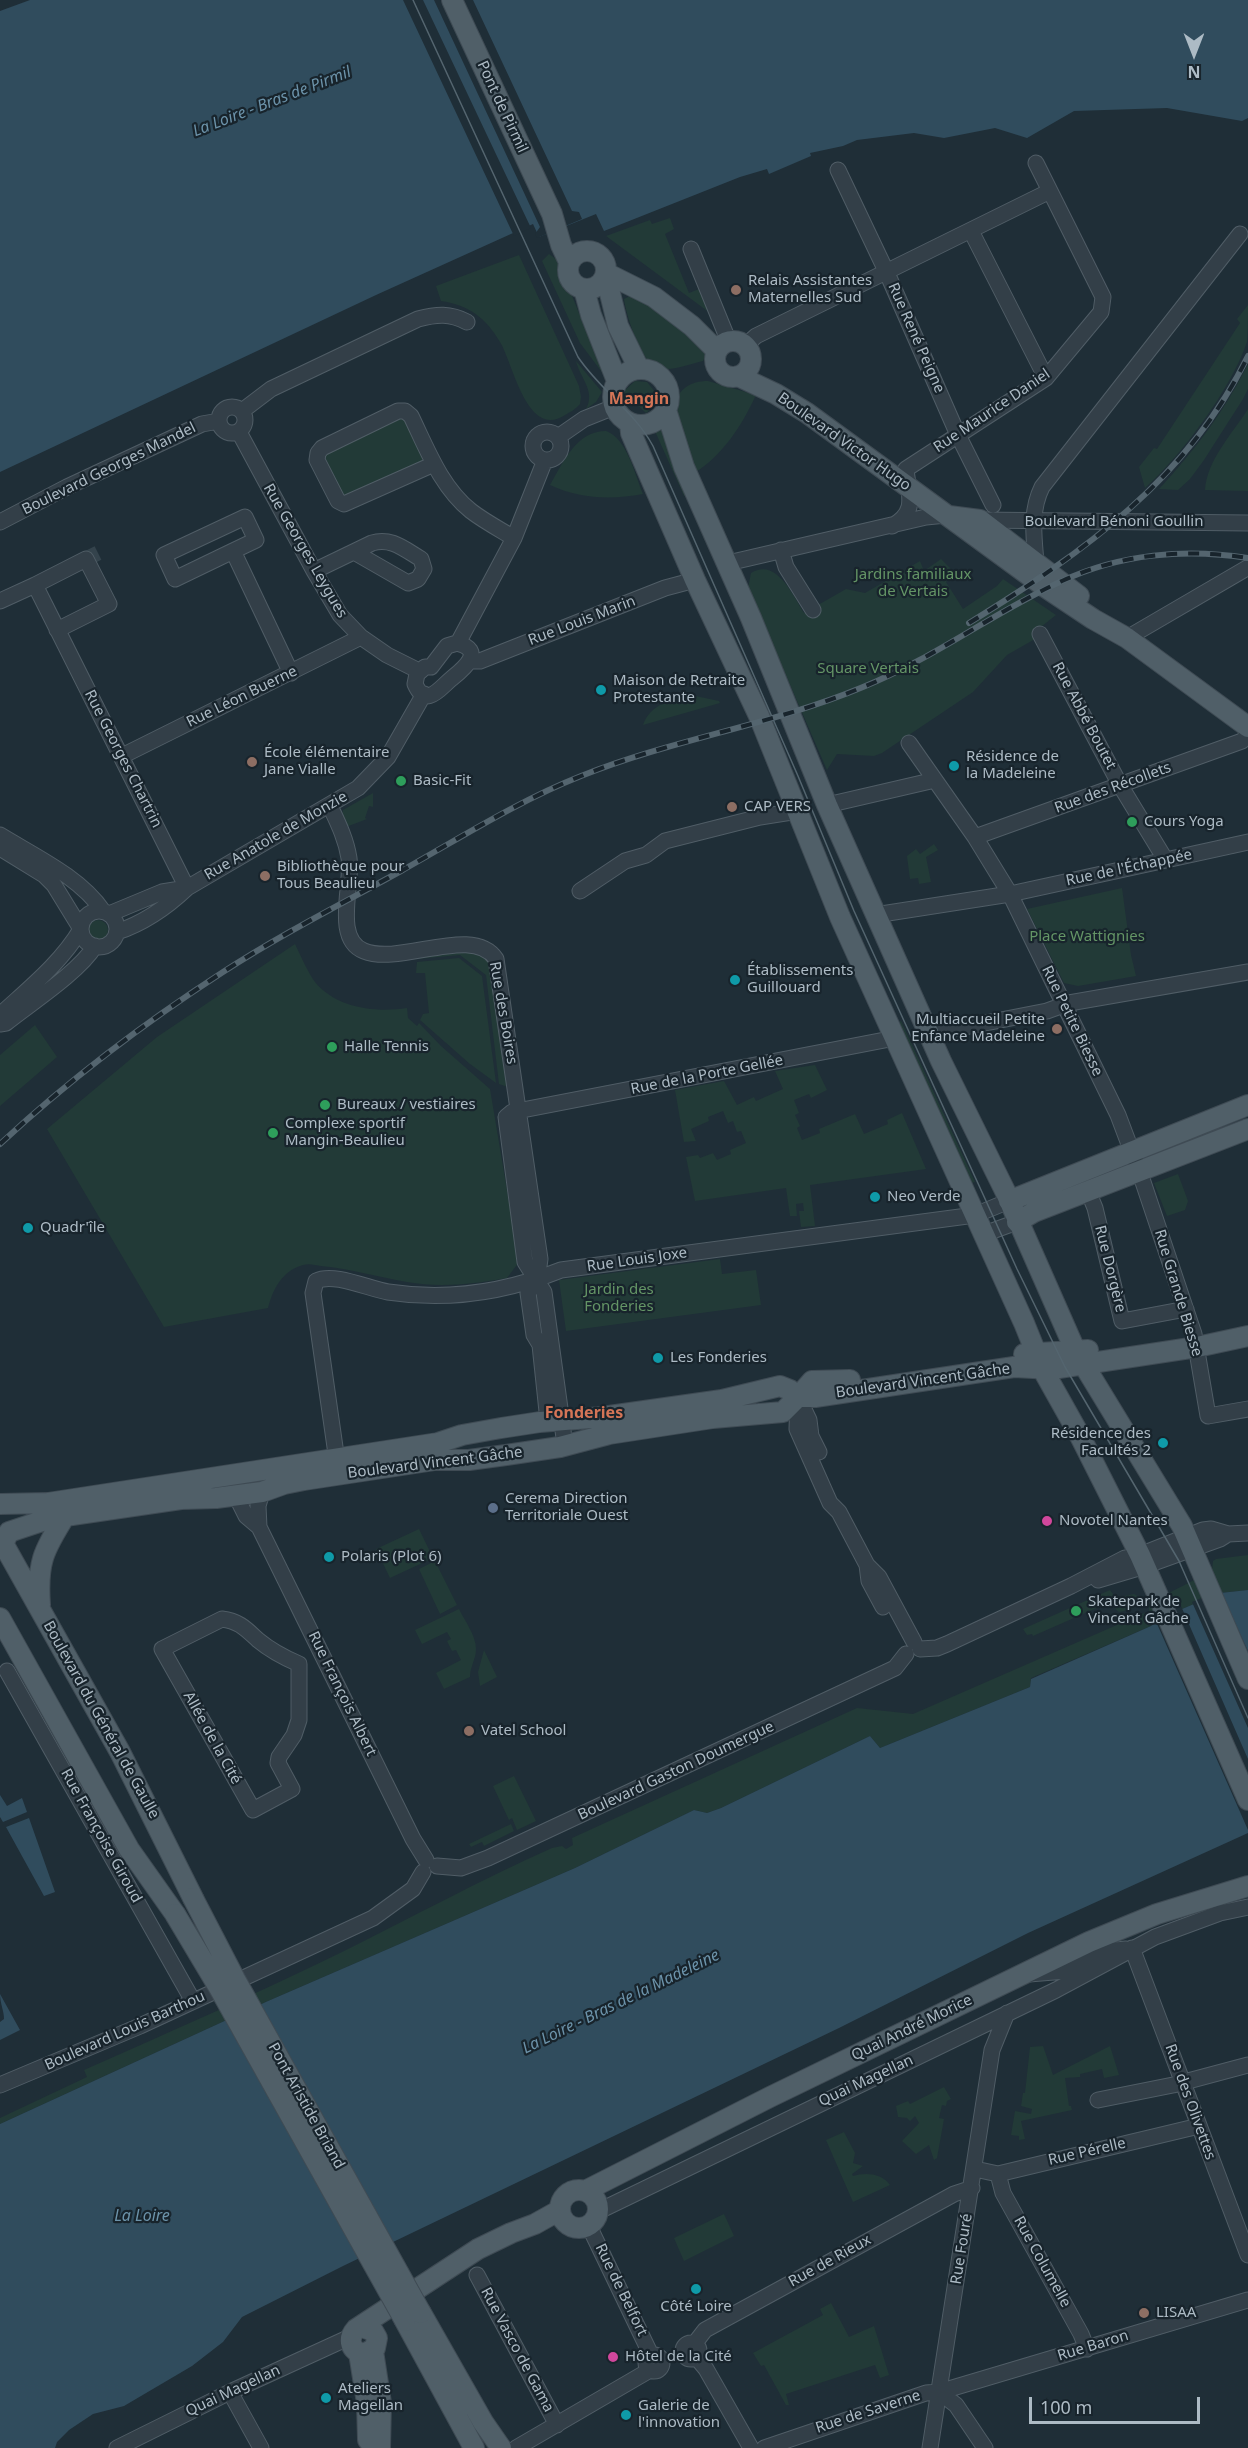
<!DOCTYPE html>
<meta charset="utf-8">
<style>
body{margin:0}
#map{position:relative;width:1248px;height:2448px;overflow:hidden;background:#1f2e37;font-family:"Noto Sans",sans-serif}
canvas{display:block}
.north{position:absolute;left:1164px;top:24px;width:60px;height:60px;-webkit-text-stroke:4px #18242c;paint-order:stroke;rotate:180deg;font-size:16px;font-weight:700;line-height:24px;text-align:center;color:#adbbc5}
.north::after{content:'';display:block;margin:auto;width:21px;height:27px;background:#adbbc5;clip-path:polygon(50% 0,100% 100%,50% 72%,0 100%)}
.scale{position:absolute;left:1029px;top:2397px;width:171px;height:27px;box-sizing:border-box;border:3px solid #adbbc5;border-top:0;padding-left:8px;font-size:18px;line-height:21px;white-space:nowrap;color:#adbbc5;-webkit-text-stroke:4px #18242c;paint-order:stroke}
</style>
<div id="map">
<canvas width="1248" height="2448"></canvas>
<div class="north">N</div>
<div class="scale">100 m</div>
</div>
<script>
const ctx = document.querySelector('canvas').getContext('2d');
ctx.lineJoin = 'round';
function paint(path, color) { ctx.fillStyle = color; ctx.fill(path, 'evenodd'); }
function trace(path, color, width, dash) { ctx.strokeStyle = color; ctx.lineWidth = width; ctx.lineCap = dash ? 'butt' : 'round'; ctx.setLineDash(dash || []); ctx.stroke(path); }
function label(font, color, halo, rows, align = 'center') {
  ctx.font = font + ' "Noto Sans",sans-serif'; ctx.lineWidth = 4.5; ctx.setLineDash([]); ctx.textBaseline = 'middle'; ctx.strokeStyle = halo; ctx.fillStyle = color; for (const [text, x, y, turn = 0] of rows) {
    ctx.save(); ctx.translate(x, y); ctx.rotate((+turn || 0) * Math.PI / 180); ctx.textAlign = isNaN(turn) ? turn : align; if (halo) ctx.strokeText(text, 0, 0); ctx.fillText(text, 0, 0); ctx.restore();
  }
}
paint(new Path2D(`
 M670 218 674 229 665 234 689 293 699 289 710 313 606 236 650 220 652 224Z
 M549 254 556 259 560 266 604 375 580 343 542 261Z
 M519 255 579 386 581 397 580 404C575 410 570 412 565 415 527 440 513 363 500 342 486 318 469 305 441 301L436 286Z
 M632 295 655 305 702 348 706 355 703 361C689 364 670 373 656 367 640 360 626 314 624 299Z
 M1248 305C1248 316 1248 331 1247 342 1231 389 1182 455 1145 488L1139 467 1154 448 1157 449 1240 323 1237 319Z
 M576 361 602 392 596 402 586 409C596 391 580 378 576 361Z
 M1248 364V389L1243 399 1204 460 1190 479 1178 490 1159 489C1194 451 1225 411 1248 364Z
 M635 381 647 382 656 393V405L646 413 623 392Z
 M708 381 756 395C741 427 723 455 693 474L674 407C678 389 690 381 708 381Z
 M1248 409V491L1205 490C1207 460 1232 434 1248 409Z
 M399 417 409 420 425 454 420 465 352 498 343 496 324 455Z
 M663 426 692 493 684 496 654 429Z
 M606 431C627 438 635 475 643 494 611 500 580 499 550 485 563 463 576 431 606 431Z
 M941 559 951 569 952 575 946 582 963 609 997 586 1003 579 1056 615 1032 634 1035 639 1007 655 973 692 882 753 874 756 837 754 827 770 748 588 751 573C776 557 793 595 804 613L846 589 865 593 920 561 924 571Z
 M691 695 719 701 720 703 643 725C650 705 672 698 691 695Z
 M373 793V807L369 806 365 818 367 819 346 827 342 815 343 810Z
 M934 844 938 850 926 857 931 882 919 884 918 878 910 879 907 856 916 849 920 854Z
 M1122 888 1131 955 1136 976 1078 986 1064 983 1027 909Z
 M88 930a10 10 0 1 1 20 0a10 10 0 1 1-20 0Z
 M295 944C301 956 307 971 315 982 336 1008 376 1013 407 1008L408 1018 417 1026 419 1023 441 1046 490 1089 519 1262 507 1278C474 1284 440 1288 407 1282 378 1277 351 1269 321 1266 316 1265 308 1263 303 1265 282 1271 273 1289 268 1308L164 1327 47 1129 157 1037Z
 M472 950 480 951 493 966 508 1087 499 1084 486 975 460 955 416 959V957Z
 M459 958 482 976 496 1083 470 1064 420 1020 423 1014 429 1013 425 973H416L417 962Z
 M901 1021 975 1182 971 1183 897 1023Z
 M35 1025 57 1057 0 1106V1055Z
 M815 1065 827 1090 811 1098 809 1094 794 1100 799 1113 795 1115 800 1126 797 1128 802 1140 820 1133 819 1129 855 1114 864 1134 888 1124 887 1120 902 1113 926 1169 810 1185 815 1226 801 1227 799 1211H804L803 1203 796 1204 797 1216H790L786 1188 695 1201 686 1157 698 1155 700 1158 713 1153 717 1160 731 1154 730 1150 746 1143 741 1131 737 1132 733 1121 728 1123 723 1111 708 1117 709 1121 691 1129 696 1141 684 1142 675 1090 724 1081 737 1105 754 1097 756 1101 783 1089 775 1071Z
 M1178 1174 1188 1201 1185 1210 1167 1216 1154 1183Z
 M720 1259 722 1274 756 1270 761 1305 566 1331 559 1280Z
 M419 1529 433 1558 390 1578 376 1549Z
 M1248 1555V1590L1220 1593 1156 1620 1151 1626 1031 1678 1030 1687 880 1748 870 1736 721 1808 707 1813 694 1810 575 1868 268 2001 0 2124V2118L87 2077 84 2070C170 2032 256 1994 340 1953 411 1918 480 1880 552 1848L562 1846 566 1849 573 1845 572 1838 857 1708 913 1714 1149 1611V1603L1212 1571 1213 1561 1216 1559Z
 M435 1561 457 1605 440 1614 419 1569Z
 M1110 1590 1115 1597 1108 1603 1033 1636 1032 1634 1027 1635 1023 1629Z
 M1134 1594 1140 1597C1139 1609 1129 1610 1119 1612L1112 1606 1124 1596Z
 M459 1609C465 1621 476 1636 476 1649 476 1659 470 1667 470 1677L444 1689 436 1673 461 1660 456 1650 452 1651 447 1641 451 1639 447 1632 422 1644 415 1630Z
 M484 1650 497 1677 480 1686 478 1672Z
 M514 1776 536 1821 517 1830 512 1818 509 1820 493 1786Z
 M511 1824 514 1831 484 1846 482 1842 471 1847 469 1844Z
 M1043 2046 1053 2075 1110 2046 1119 2075 1104 2078 1102 2069 1080 2074V2077L1065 2078 1069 2106H1071L1072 2110 1021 2121 1025 2139 1019 2140V2136L1011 2135 1015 2111 1031 2114 1032 2109 1021 2106 1023 2093H1025L1030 2047Z
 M944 2087 951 2099 947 2101 946 2106 942 2105 939 2118 944 2119 937 2158 934 2160 929 2145 916 2154 902 2141 919 2123 915 2116 910 2121 907 2118 898 2117 896 2106 908 2101 910 2104Z
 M844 2132 855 2153 853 2163 863 2166 852 2174 853 2176C865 2172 882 2173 890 2185L853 2202 826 2140Z
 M724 2214 734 2236 684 2261 674 2238Z
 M831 2303 849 2337 874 2326 889 2375 880 2378 875 2365 786 2394 789 2405H786L764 2365 761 2366 753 2353 823 2315 820 2309Z`), '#223a37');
paint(new Path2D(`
 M30 0H1248V118L1242 121 1167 108 1074 111 1027 138 995 128 944 138 914 133 857 140 843 146 810 153 811 156 769 174 767 169 740 177 604 231 596 214 539 237 533 224 376 295 0 472V11Z
 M1248 1590V1833L1028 1933 839 2028 343 2266 242 2317 223 2342 192 2366 124 2406 93 2414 69 2430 57 2442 55 2448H0V2124L268 2001 575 1868 694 1810 707 1813 721 1808 870 1736 880 1748 1030 1687 1031 1679 1151 1626 1156 1620 1220 1593Z
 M0 1795 7 1806 22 1798 27 1812 3 1822 0 1817Z
 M29 1818 55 1892 44 1896 6 1827Z
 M0 1994 20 2030 0 2040V2022L4 2019C4 2011 0 2003 0 1994Z`), '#304c5d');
paint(new Path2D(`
 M403 0H423L531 228 514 236Z
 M434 0H473L572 211 579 212 582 219 537 238 535 234 540 227Z
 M1220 1590 1248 1651V1728L1192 1602Z
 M1181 1606 1248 1759V1830L1154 1617Z`), '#1f2e37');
trace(new Path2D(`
 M86 559 98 553`), '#34434c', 15, [15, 8]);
const minor = new Path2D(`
 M838 170 887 273 958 435 993 505
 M971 231 1046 378
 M691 249 729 342
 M745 346 756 336 1050 191
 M219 420a13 13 0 1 1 26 0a13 13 0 1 1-26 0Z
 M242 411 271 389 418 319C437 314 450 313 467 322
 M533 446a14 14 0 1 1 28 0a14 14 0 1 1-28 0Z
 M239 432 314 571 340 615 361 637 387 655 419 671
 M558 437 584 419 614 407
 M434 464 344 504 338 501 317 460 318 453 322 448 398 411H405L411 416C427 449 441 487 471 511 484 521 499 529 514 538
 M980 520 1248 523
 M0 522 67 487 202 424 219 421
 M892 526C919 511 908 493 906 469L1046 378 1101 312 1103 297 1036 163
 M781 550 786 567 813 610
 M233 551 175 579 164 555 245 517 256 540 233 551 291 673
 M1036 562C1034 537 1030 511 1042 487L1240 234
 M728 563 926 517 946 515
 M314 571 372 543C391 537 404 549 421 559L424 569 418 579 408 583 354 552
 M0 601 35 585
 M57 630 109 604 86 559 35 585 187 888
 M1040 634 1120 785 1165 859
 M1127 638 1247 568
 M457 643C487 651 462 670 451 679 440 688 426 709 415 684L417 674 425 667H431L447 646Z
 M458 643 514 538 545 460
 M470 661H480L665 588 695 580
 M909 743 975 837 1010 894 1118 1115 1141 1176 1194 1334 1208 1416 1248 1409
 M122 756 361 637
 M827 805 935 780
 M330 806C338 823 346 839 349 858 353 885 333 939 364 951 401 966 473 924 496 959L540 1259 537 1280 528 1293 534 1335 540 1345 548 1421
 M0 835C34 856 80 877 103 911
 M975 837 1242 741 1248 735
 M0 848 44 875 54 885 81 929
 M580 891 625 861 646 855 665 841 760 817 798 811
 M81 929a18 18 0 1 1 36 0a18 18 0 1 1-36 0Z
 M109 914 162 892 187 888
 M875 915 1010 894 1248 842
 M117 932C144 923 167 907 187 888L358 788 388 757 424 694
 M0 1015C28 989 61 963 81 929
 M0 1024 6 1023C31 1003 79 972 95 946
 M929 1034 1047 1011 1069 1003 1248 972
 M1088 1191 1095 1208 1122 1321 1186 1309
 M984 1234 1017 1222
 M798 1397 797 1429 830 1503 839 1512 867 1565 879 1577 914 1642
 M798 1397 809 1420 811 1436 819 1452
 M565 1445 544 1292 525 1262 506 1117 512 1112 895 1038
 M338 1468 313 1293 316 1281C334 1272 369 1289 388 1292 447 1301 506 1292 561 1270L975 1215 1009 1201
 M262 1492 258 1506 259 1527 413 1839 426 1860
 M236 1496 246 1516 259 1527
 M867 1565 869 1581 883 1607
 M1098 1580 1145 1566 1220 1539 1228 1534
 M222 1619C239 1621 246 1629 258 1640 270 1650 285 1658 299 1664V1720L294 1735 279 1757 278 1763 292 1789 253 1810 162 1649Z
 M920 1649 937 1648 947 1644 1071 1586 1125 1558 1140 1555 1203 1530 1211 1529 1228 1534 1248 1533
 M7 1671 193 2001
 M437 1866 461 1868 488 1858 895 1668 906 1654
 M1132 1948 1248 2255
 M1029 1974 1066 1971 1106 1951 1126 1949
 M0 2085 140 2026 373 1918 413 1889 423 1872
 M1098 2100 1173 2085 1248 2065
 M975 2169 998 2174 1199 2126
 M998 2174 1003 2193 1081 2334 1087 2349
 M599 2211 1056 1990 1155 1937 1220 1913 1248 1907
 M589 2226 651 2355
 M477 2275 557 2425
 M683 2351a8 8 0 1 1 16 0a8 8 0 1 1-16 0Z
 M695 2343 705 2330 954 2194 972 2188
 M646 2363a8 8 0 1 1 16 0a8 8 0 1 1-16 0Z
 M696 2357 706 2369 751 2448
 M230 2392 261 2448
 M939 2392 956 2405 985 2448
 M117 2448 230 2392 350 2337
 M516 2448 650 2370
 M764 2448 926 2393 939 2392 1248 2300
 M930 2448 992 2050 1007 2013`);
const major = new Path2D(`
 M452 0 552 214 561 245 569 262
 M568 270a19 19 0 1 1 38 0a19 19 0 1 1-38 0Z
 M606 273 654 297 692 326 717 351
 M606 277 618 326 639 369
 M584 289 591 315 617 381
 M715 359a18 18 0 1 1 36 0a18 18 0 1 1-36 0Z
 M613 397a28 28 0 1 1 56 0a28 28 0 1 1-56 0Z
 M738 376 776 394 807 413 1045 587 1093 619 1127 638 1248 727
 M666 410 684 467 751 618 827 805 941 1061 1006 1193 1076 1352 1182 1526 1248 1679
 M630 423 631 433 695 580 759 716 840 917 1024 1323 1043 1370 1080 1436 1140 1555 1248 1800
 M949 516 980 520 1079 596
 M1009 1201 1248 1105
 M1017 1222 1034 1212 1248 1129
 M1024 1354 1088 1350
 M0 1504 48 1503 438 1443 462 1435 501 1428 540 1422 602 1417 722 1400 780 1386 790 1390 798 1397 812 1381 850 1380
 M0 1538 120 1752 193 1898
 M0 1549 9 1532 42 1521 65 1516 181 1499 216 1498 262 1492 284 1484 304 1480 435 1460H469L506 1455 560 1447 609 1434 713 1418 783 1412 798 1397H815L1014 1367 1052 1369 1197 1347 1248 1336
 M40 1605C37 1563 43 1551 65 1516
 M0 1618 129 1849 175 1914
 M560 2209a19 19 0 1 1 38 0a19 19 0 1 1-38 0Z
 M585 2191 770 2097 1089 1942 1157 1914 1248 1886
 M421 2313 483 2422 501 2448
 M405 2321 474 2448
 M362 2327 373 2331 377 2338 375 2348 364 2354C350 2351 347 2339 356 2329L478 2249 511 2233 535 2224 560 2210
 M373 2351 381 2403 380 2448
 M359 2353 367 2403 368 2440`);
trace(minor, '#505d66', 17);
trace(major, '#3f4b54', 22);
trace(minor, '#333f48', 15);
trace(major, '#505f68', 20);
trace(new Path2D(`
 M413 0 578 357C600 390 634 411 653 446L798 776 854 911 1017 1269 1065 1367 1179 1561 1248 1718`), '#54656f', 1.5);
const rail = new Path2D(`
 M969 623C1083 553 1188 479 1248 356
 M0 1144C69 1080 144 1023 223 972 280 935 341 904 401 871 460 838 518 801 581 776 673 739 772 725 863 687 933 659 994 612 1062 581 1120 554 1185 548 1248 558`);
trace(rail, '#54656f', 6);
trace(rail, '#18242c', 4, [11]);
const majorBridge = new Path2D(`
 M193 1898 235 1979 421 2313
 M175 1914 218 1986 405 2321`);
trace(majorBridge, '#3f4b54', 22, []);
trace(majorBridge, '#505f68', 20);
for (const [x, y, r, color] of [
 [736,290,6,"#8d6e63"],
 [601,690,6,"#0f9aa8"],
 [252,762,6,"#8d6e63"],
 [954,766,6,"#0f9aa8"],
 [401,781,6,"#2e9e5b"],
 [732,807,6,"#8d6e63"],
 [1132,822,6,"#2e9e5b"],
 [265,876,6,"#8d6e63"],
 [735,980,6,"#0f9aa8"],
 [1057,1029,6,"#8d6e63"],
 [332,1047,6,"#2e9e5b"],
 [325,1105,6,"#2e9e5b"],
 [273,1133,6,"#2e9e5b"],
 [875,1197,6,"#0f9aa8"],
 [28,1228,6,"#0f9aa8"],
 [658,1358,6,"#0f9aa8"],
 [1163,1443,6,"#0f9aa8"],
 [493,1508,6,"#5c6f8a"],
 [1047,1521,6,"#d1479c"],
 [329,1557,6,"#0f9aa8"],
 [1076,1611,6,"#2e9e5b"],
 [469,1731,6,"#8d6e63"],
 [696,2289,6,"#0f9aa8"],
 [1144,2313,6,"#8d6e63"],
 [613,2357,6,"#d1479c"],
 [326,2398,6,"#0f9aa8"],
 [626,2415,6,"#0f9aa8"]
]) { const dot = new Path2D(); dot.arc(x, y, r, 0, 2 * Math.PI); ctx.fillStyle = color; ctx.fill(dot); trace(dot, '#18242c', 2); }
label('15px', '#adbbc5', '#18242c', [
 ["Pont de Pirmil",502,107,65],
 ["Rue René Peigne",916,338,66],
 ["Rue Maurice Daniel",992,411,-34],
 ["Boulevard Victor Hugo",844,442,35],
 ["Boulevard Georges Mandel",109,469,-26],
 ["Boulevard Bénoni Goullin",1114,522],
 ["Rue Georges Leygues",305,551,60],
 ["Rue Louis Marin",582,621,-21],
 ["Rue Léon Buerne",242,697,-26],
 ["Rue Abbé Boutet",1084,716,62],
 ["Rue Georges Chartrin",123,759,63],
 ["Rue des Récollets",1113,788,-20],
 ["Rue Anatole de Monzie",276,836,-30],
 ["Rue de l'Échappée",1129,868,-12],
 ["Rue des Boires",503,1013,80],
 ["Rue Petite Biesse",1072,1021,64],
 ["Rue de la Porte Gellée",707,1075,-11],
 ["Rue Louis Joxe",637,1260,-8],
 ["Rue Dorgère",1110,1269,76],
 ["Rue Grande Biesse",1178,1293,73],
 ["Boulevard Vincent Gâche",923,1381,-8],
 ["Boulevard Vincent Gâche",435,1463,-7],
 ["Rue François Albert",342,1694,64],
 ["Boulevard du Général de Gaulle",101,1720,61],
 ["Allée de la Cité",212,1738,61],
 ["Boulevard Gaston Doumergue",676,1771,-25],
 ["Rue Françoise Giroud",101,1836,61],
 ["Quai André Morice",912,2028,-26],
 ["Boulevard Louis Barthou",125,2031,-24],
 ["Quai Magellan",866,2081,-25],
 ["Rue des Olivettes",1190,2102,70],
 ["Pont Aristide Briand",306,2106,61],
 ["Rue Pérelle",1087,2152,-13],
 ["Rue Fouré",962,2249,-81],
 ["Rue de Rieux",830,2261,-29],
 ["Rue Columelle",1042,2262,61],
 ["Rue de Belfort",621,2290,64],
 ["Rue Baron",1093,2346,-17],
 ["Rue Vasco de Gama",517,2350,62],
 ["Quai Magellan",233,2391,-25],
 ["Rue de Saverne",868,2412,-18]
]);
label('15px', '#adbbc5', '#18242c', [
 ["Relais Assistantes",748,281],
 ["Maternelles Sud",748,298],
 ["Maison de Retraite",613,681],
 ["Protestante",613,698],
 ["École élémentaire",264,753],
 ["Jane Vialle",264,770],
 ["Résidence de",966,757],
 ["la Madeleine",966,774],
 ["Basic-Fit",413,781],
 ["CAP VERS",744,807],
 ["Cours Yoga",1144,822],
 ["Bibliothèque pour",277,867],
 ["Tous Beaulieu",277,884],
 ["Établissements",747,971],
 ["Guillouard",747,988],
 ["Multiaccueil Petite",1045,1020,"right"],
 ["Enfance Madeleine",1045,1037,"right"],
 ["Halle Tennis",344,1047],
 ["Bureaux / vestiaires",337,1105],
 ["Complexe sportif",285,1124],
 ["Mangin-Beaulieu",285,1141],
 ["Neo Verde",887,1197],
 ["Quadr'île",40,1228],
 ["Les Fonderies",670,1358],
 ["Résidence des",1151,1434,"right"],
 ["Facultés 2",1151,1451,"right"],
 ["Cerema Direction",505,1499],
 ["Territoriale Ouest",505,1516],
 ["Novotel Nantes",1059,1521],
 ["Polaris (Plot 6)",341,1557],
 ["Skatepark de",1088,1602],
 ["Vincent Gâche",1088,1619],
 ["Vatel School",481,1731],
 ["Côté Loire",696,2307,"center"],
 ["LISAA",1156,2313],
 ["Hôtel de la Cité",625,2357],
 ["Ateliers",338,2389],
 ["Magellan",338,2406],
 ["Galerie de",638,2406],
 ["l'innovation",638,2423]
], 'left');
label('15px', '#649566', '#18242c', [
 ["Jardins familiaux",913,575],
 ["de Vertais",913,592],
 ["Square Vertais",868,669],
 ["Place Wattignies",1087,937],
 ["Jardin des",619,1290],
 ["Fonderies",619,1307]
]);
label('italic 16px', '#6c93aa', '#18242c', [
 ["La Loire - Bras de Pirmil",272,102,-21],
 ["La Loire - Bras de la Madeleine",621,2002,-26],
 ["La Loire",142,2216]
]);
label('bold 16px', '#d57557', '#18242c', [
 ["Mangin",639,399],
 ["Fonderies",584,1413]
]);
</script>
